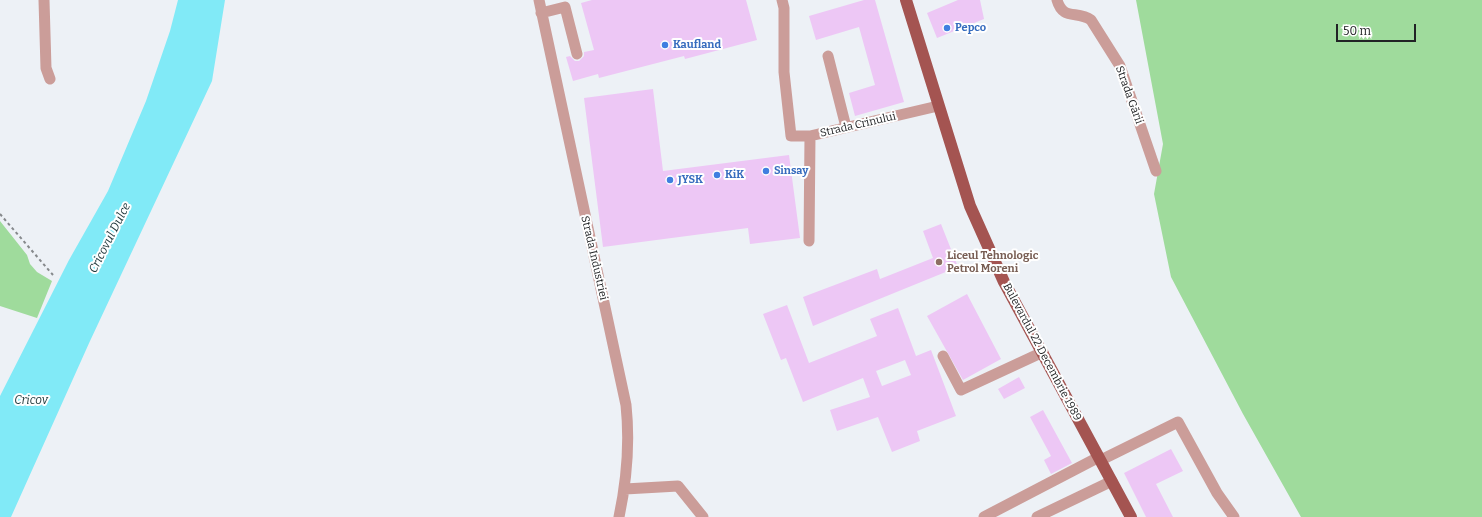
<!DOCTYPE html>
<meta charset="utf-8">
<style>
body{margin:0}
#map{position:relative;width:1482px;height:517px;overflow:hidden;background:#edf1f6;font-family:Bitter,serif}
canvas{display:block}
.scale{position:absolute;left:1336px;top:24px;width:80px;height:18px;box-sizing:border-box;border:2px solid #212325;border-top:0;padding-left:5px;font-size:12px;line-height:14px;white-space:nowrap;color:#212325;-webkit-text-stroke:3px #fff;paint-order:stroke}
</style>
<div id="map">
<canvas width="1482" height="517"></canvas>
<div class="scale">50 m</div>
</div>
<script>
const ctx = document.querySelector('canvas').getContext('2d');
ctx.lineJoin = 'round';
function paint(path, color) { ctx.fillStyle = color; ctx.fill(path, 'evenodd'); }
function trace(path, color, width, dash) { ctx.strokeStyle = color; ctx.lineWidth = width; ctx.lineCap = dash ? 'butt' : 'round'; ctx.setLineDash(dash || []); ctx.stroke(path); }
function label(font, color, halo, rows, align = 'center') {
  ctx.font = font + ' Bitter,serif'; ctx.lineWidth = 4; ctx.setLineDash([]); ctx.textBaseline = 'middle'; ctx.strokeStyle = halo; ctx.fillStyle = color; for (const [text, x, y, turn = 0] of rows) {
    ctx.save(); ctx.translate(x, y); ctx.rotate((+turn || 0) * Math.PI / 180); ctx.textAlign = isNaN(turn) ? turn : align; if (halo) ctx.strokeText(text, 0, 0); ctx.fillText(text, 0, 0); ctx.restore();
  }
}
paint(new Path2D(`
 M1136 0H1482V517H1301L1243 414 1171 277 1154 194 1163 144Z
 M0 221 27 255 30 264 37 272 52 281 37 318 0 306Z`), '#9fdb9c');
paint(new Path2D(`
 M178 0H225L212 81 90 341 11 517H0V396L69 260 108 191 146 101 170 31Z`), '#81eaf7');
paint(new Path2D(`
 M592 0H746L757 40 685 59 684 56 599 78 598 74 573 81 566 57 570 56 575 61H579L584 56V52L594 50 581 3Z
 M864 0H875L904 102 855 116 849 93 875 85 859 27 816 40 809 16Z
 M958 0H980L984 19 937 38 927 13Z
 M653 89 663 171 789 155 800 238 750 244 748 228 603 247 584 98Z
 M941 224 958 267 813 326 803 297 877 269 880 279 933 258 923 231Z
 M967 294 1001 359 963 380 927 316Z
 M787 305 809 363 877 336 870 319 898 308 916 356 931 350 956 416 917 431 920 441 892 452 878 417 837 431 830 410 870 397 863 378 803 402 786 358 781 360 763 314ZM905 360 911 375 882 386 876 371Z
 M1019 377 1025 388 1004 399 998 389Z
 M1043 410 1072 463 1051 474 1044 460 1051 456 1030 417Z
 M1171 449 1183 471 1156 484 1173 517H1146L1124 473Z`), '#edc7f5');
trace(new Path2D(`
 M0 214 53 275`), '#86898c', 2, [3, 3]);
trace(new Path2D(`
 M44 0 46 68 50 79
 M539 0 626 405C630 443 627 479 619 517
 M782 0 784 8V72L791 136H810L938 106
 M1057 0C1063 21 1077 10 1091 20L1120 66 1156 171
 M541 13 565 7 577 54
 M828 56 846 127
 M809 241 810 136
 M943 356 961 390 1043 352
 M1101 460 1178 422 1217 493 1234 517
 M625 489 678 486 703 517
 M984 517 1099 457
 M1037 517 1112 481`), '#cb9d99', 11);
trace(new Path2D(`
 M906 0 970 206 1004 282 1131 517`), '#a45451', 12);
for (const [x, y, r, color] of [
 [947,28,4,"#3f7fe0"],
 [665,45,4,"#3f7fe0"],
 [766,171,4,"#3f7fe0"],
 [717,175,4,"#3f7fe0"],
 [670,180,4,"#3f7fe0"],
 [939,262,4,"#8d6e63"]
]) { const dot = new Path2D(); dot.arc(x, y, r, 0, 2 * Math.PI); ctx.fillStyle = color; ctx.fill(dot); trace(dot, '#fff', 1.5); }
label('bold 11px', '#366cbe', '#fff', [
 ["Pepco",955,28],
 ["Kaufland",673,45],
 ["Sinsay",774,171],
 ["KiK",725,175],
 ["JYSK",678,180]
], 'left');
label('11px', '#212325', '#fff', [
 ["Strada Gării",1129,95,70],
 ["Strada Crinului",858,125,-13],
 ["Strada Industriei",594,258,77],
 ["Bulevardul 22 Decembrie 1989",1042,352,62]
]);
label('bold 11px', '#785e54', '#fff', [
 ["Liceul Tehnologic",947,256],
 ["Petrol Moreni",947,269]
], 'left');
label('italic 12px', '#223a3d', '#fff', [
 ["Cricovul Dulce",110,238,-63],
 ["Cricov",31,401]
]);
</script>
